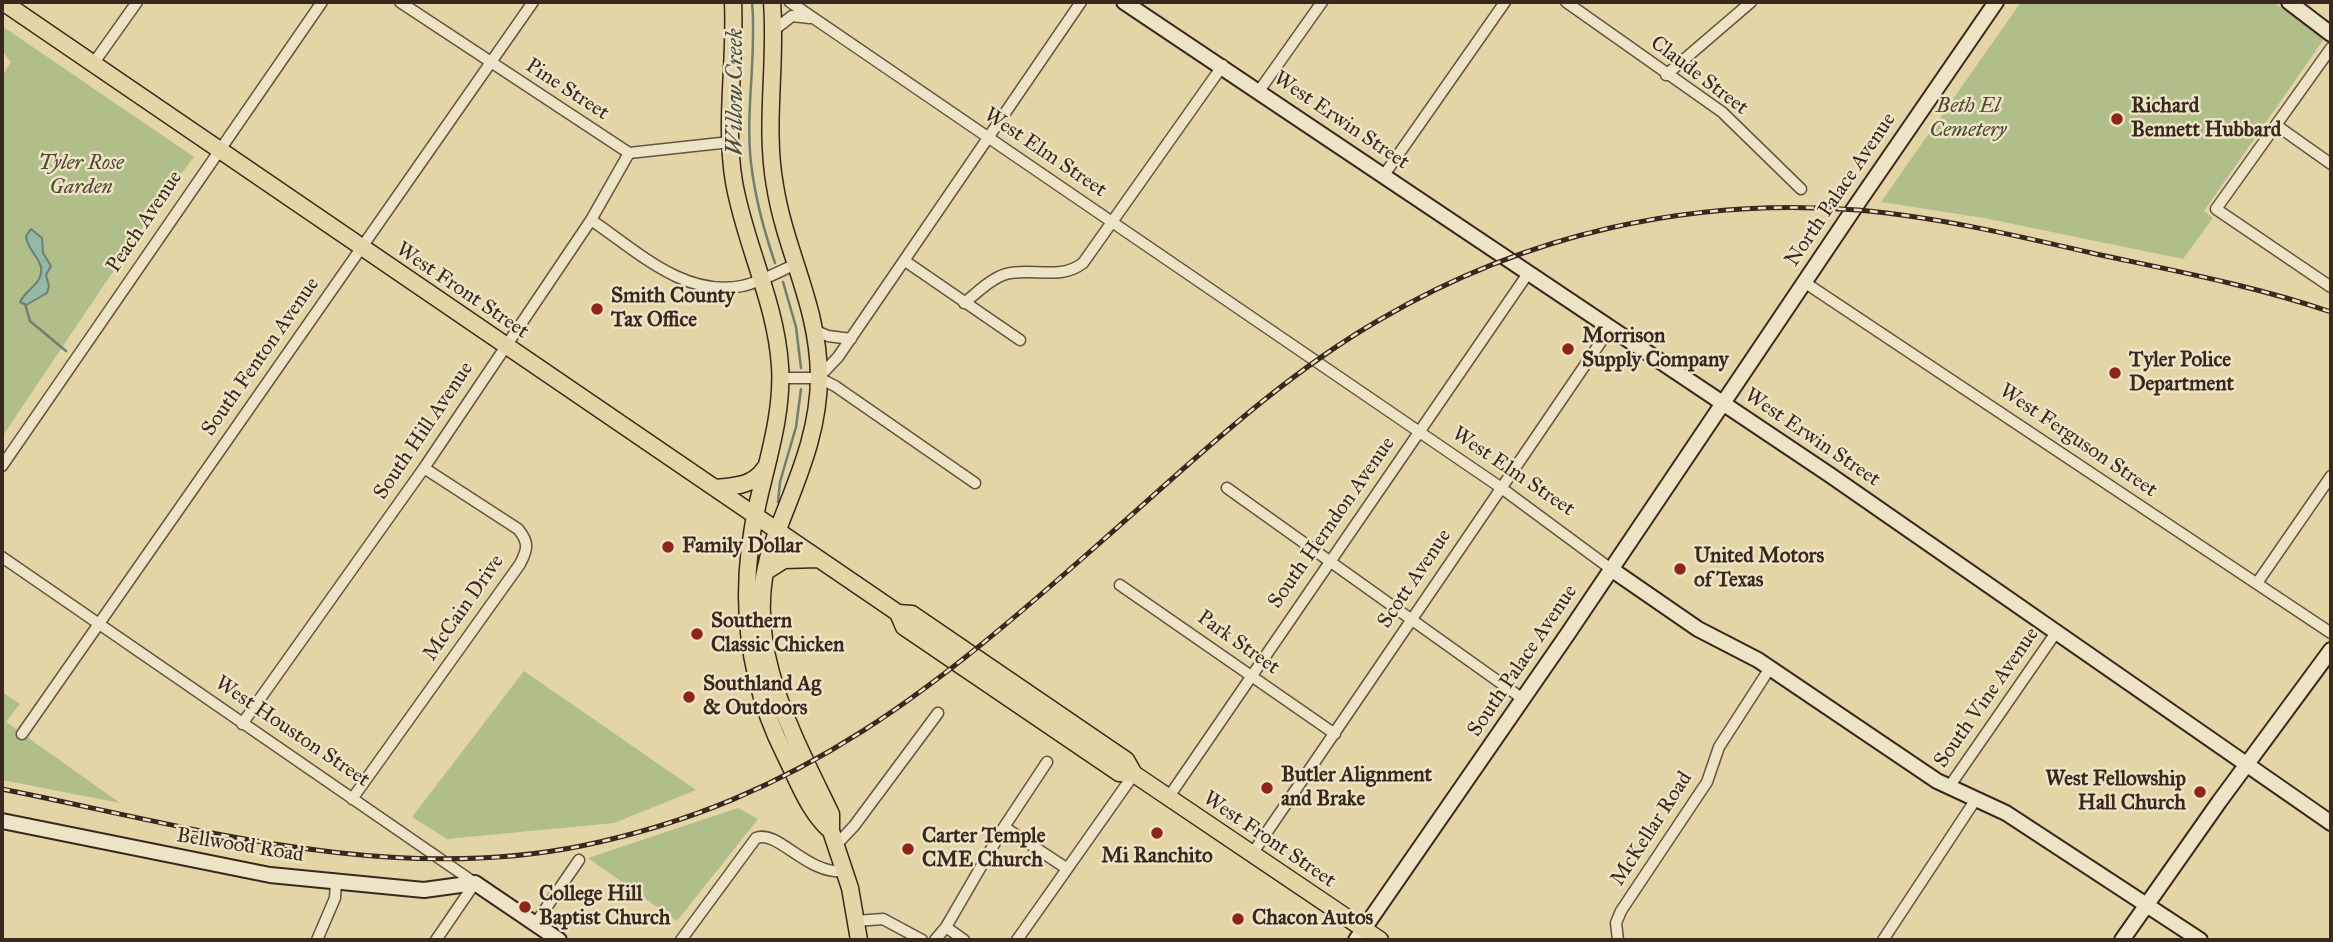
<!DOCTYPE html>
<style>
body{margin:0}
#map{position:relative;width:2333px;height:942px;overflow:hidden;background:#e4d5a7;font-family:"IM FELL Great Primer",serif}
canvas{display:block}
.frame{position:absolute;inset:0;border:4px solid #39281d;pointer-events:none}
</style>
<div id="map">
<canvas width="2333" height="942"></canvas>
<div class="frame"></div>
</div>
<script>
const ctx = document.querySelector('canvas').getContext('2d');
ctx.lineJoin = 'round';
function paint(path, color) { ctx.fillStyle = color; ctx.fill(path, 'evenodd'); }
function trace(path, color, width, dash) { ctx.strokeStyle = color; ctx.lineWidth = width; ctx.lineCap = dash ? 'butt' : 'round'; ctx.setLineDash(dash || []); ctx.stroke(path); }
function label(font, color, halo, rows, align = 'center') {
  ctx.font = font + ' "IM FELL Great Primer",serif'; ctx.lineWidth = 5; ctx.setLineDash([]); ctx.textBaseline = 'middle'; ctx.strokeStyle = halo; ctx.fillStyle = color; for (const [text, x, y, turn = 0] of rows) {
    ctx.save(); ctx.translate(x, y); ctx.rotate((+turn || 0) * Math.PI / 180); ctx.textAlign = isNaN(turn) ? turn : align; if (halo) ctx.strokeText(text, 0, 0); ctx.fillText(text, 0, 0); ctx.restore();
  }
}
paint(new Path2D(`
 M2021 2H2274L2324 39 2204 211 2213 218 2183 259 1984 218 1881 202Z
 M2 26 194 157 163 197 2 437V76L11 62 2 51Z
 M524 671 696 790 614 823 447 839 412 817Z
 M2 692 20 704 6 722 120 803 2 780Z
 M738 808 758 819 677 921 588 858Z`), '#b0be8a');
const water = new Path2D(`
 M31 229 42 238 43 253 51 266 46 275 49 286 47 293 26 305 20 302C25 292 34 288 39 279 48 261 27 253 26 236Z`);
paint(water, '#95b9a7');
trace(water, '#707f70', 2);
trace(new Path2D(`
 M752 2C757 56 745 110 751 163 755 197 764 231 775 263
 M783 282 796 327 801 368
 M25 304 30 321 66 351
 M778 502 780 482 796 427 801 389`), '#707f70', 2.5);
const street = new Path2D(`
 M400 2 629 153 730 142
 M790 2 1500 487 1611 569
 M1566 2 1722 112 1801 189
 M774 30 792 16 810 18
 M2331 48 2216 209 2331 287
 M93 64 137 2
 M1666 75 1751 2
 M1259 91 1322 2
 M2276 125 2331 164
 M1384 175 1505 2
 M591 220C636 250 684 298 742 286 761 282 780 271 798 263
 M905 261 1020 340
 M1804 282 2331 633
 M964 303C977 293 990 279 1006 274 1031 267 1060 281 1083 263L1223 65
 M816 331 828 336 851 339
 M819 377 838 357 1081 2
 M781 378H819L835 386 975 483
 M2 466 322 2
 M1227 488 1523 699
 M2 557 475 883 436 940
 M2257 583 2331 476
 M1120 585 1335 734
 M242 724 424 468 591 220 629 153
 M22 734 533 2
 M1949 787 2057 631
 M1168 798 1529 272
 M352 799 520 564C528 549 529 542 518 529L424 468
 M1004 827 1066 868
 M837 844 854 826 938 713
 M1252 854 1611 327
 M856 921 883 919 922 940
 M535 924 579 860
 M946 927 1004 827 1047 762
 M317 940 335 898 336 881
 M681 940 756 838C778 829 808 876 845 871
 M935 940 946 927 964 940
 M1017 940 1134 774
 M1618 940 1616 923 1621 911 1707 782 1719 747 1770 668
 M1883 940 1976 799`);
const secondary = new Path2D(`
 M1124 2 1830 475 2331 823
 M2289 2 2331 34
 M1611 569 1698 629 1758 660 1937 781 2006 813 2200 940
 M2 821 270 875 424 890 475 883 559 940
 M1356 940 1567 635 1853 210 1996 2
 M2122 940 2219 802 2331 650`);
const primary = new Path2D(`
 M3 2 898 613 912 614 1126 760 1134 774 1380 940
 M733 2C736 62 724 122 734 182 745 245 776 302 780 366 783 412 768 458 758 502 738 589 745 675 785 755 798 781 809 812 831 831
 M772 2C777 64 764 125 775 186 786 254 818 304 819 376 819 438 793 487 773 543 738 637 791 731 831 814V831L850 888 859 940
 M716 488C736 486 753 486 765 468
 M765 572 784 560 819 559
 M898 613 904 627 1119 773 1134 774`);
trace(street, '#645340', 13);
trace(secondary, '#39281d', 18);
trace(primary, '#39281d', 19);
trace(street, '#ede4c6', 10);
trace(secondary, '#ede4c6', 14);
trace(primary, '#e4d5a7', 16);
const rail = new Path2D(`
 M2 789C191 827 387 885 581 846 803 800 938 686 1102 541 1191 463 1278 378 1381 319 1526 234 1690 197 1858 210 1938 217 2018 236 2096 254 2175 271 2255 286 2331 312`);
trace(rail, '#39281d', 5);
trace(rail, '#ede4c6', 2.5, [8]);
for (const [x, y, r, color] of [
 [2117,119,7,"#8f2418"],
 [597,309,7,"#8f2418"],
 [1568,349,7,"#8f2418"],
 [2115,373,7,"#8f2418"],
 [668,547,7,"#8f2418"],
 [1680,569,7,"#8f2418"],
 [697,634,7,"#8f2418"],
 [689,697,7,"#8f2418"],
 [1267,788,7,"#8f2418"],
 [2200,792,7,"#8f2418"],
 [1157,833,7,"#8f2418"],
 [908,849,7,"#8f2418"],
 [525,907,7,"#8f2418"],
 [1238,919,7,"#8f2418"]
]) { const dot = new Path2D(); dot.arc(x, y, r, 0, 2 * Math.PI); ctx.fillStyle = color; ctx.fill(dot); trace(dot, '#ede4c6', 2.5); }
label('21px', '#39281d', '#ede4c6', [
 ["Claude Street",1699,76,37],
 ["Pine Street",567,90,33],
 ["West Erwin Street",1341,121,34],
 ["West Elm Street",1045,153,34],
 ["North Palace Avenue",1841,190,-56],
 ["Peach Avenue",145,222,-56],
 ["West Front Street",462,291,34],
 ["South Fenton Avenue",261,357,-55],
 ["South Hill Avenue",424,431,-56],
 ["West Erwin Street",1812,438,34],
 ["West Ferguson Street",2078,441,34],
 ["West Elm Street",1513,472,34],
 ["South Herndon Avenue",1332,523,-55],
 ["Scott Avenue",1415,579,-56],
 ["McCain Drive",464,608,-55],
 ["Park Street",1238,643,35],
 ["South Palace Avenue",1523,661,-56],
 ["South Vine Avenue",1987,698,-55],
 ["West Houston Street",292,732,34],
 ["McKellar Road",1652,829,-57],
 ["West Front Street",1269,840,34],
 ["Bellwood Road",240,846,9]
]);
label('italic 21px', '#514633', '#ede4c6', [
 ["Beth El",1968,107],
 ["Cemetery",1968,131],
 ["Tyler Rose",81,164],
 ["Garden",81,188]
]);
label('bold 21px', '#39281d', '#ede4c6', [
 ["Richard",2131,107],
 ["Bennett Hubbard",2131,131],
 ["Smith County",611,297],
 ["Tax Office",611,321],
 ["Morrison",1582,337],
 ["Supply Company",1582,361],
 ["Tyler Police",2129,361],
 ["Department",2129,385],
 ["Family Dollar",682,547],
 ["United Motors",1694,557],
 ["of Texas",1694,581],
 ["Southern",711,622],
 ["Classic Chicken",711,646],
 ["Southland Ag",703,685],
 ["& Outdoors",703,709],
 ["Butler Alignment",1281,776],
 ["and Brake",1281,800],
 ["West Fellowship",2186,780,"right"],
 ["Hall Church",2186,804,"right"],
 ["Carter Temple",922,837],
 ["CME Church",922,861],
 ["Mi Ranchito",1157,857,"center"],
 ["College Hill",539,895],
 ["Baptist Church",539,919],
 ["Chacon Autos",1252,919]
], 'left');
label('italic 23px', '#504c40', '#ede4c6', [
 ["Willow Creek",736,92,-90]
]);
</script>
